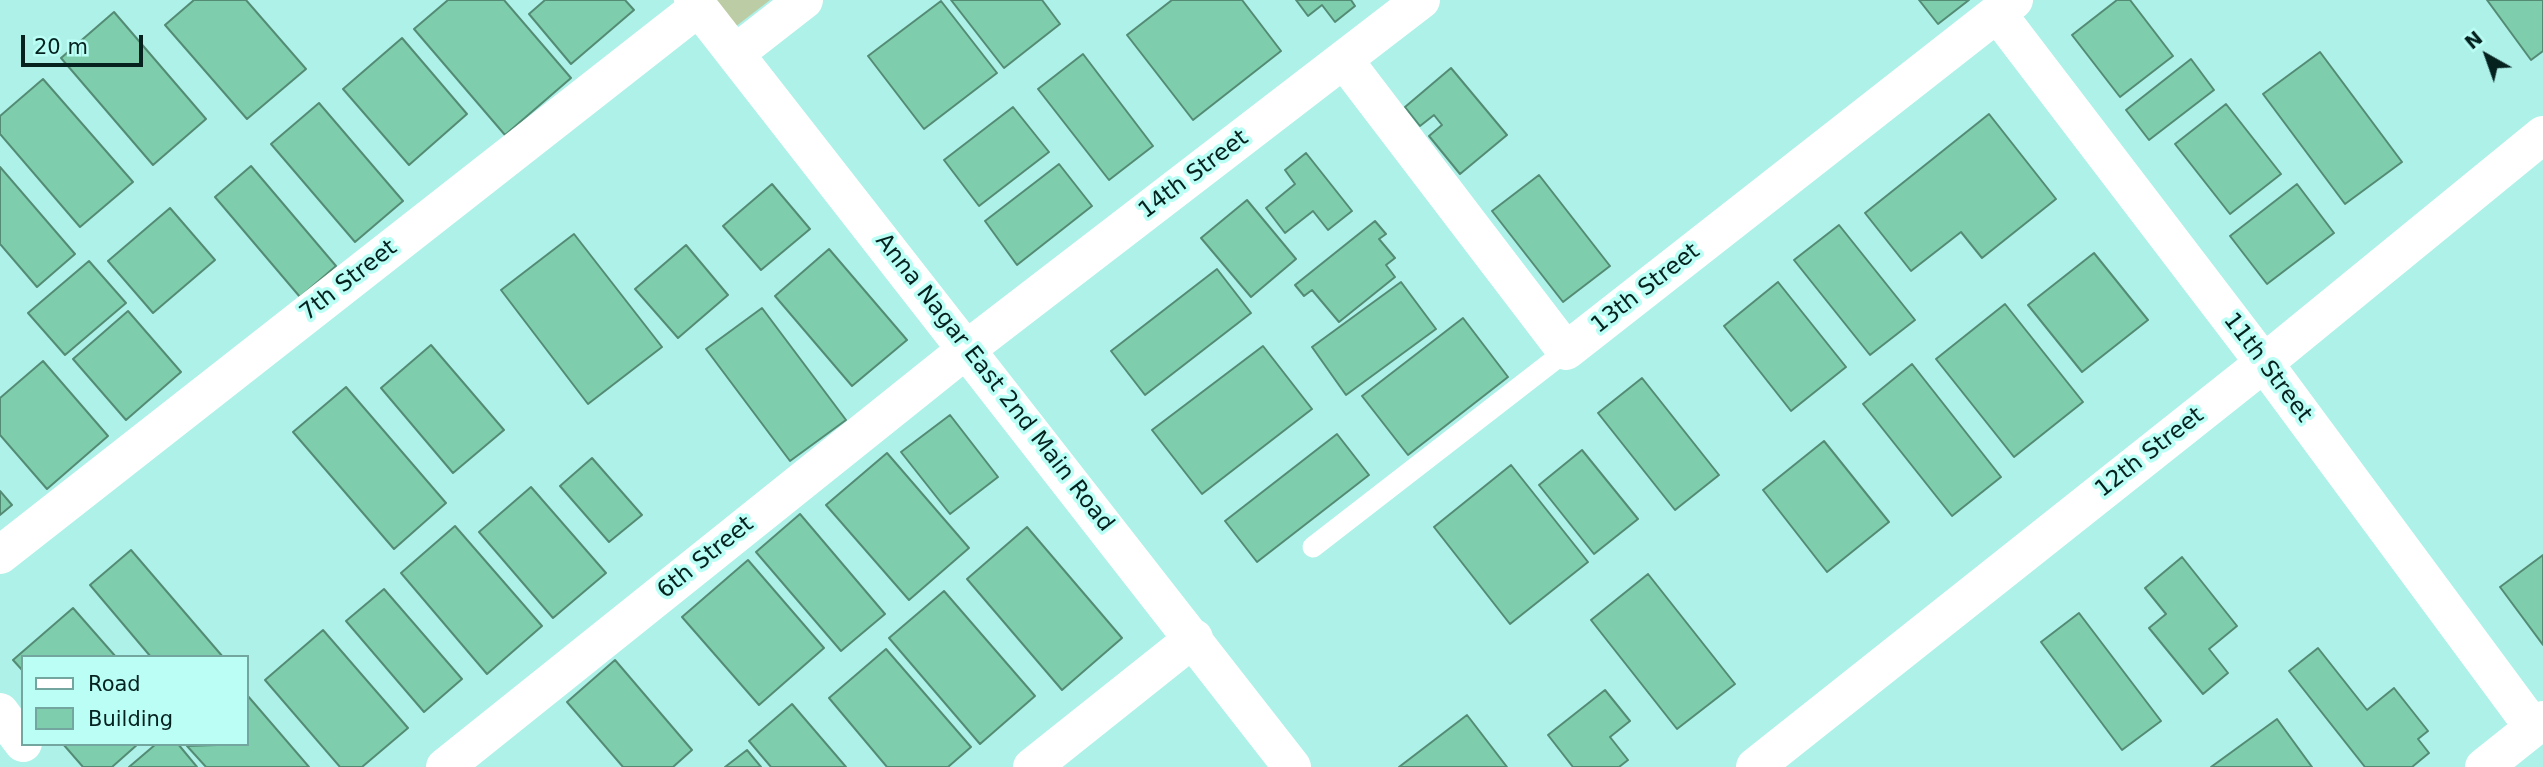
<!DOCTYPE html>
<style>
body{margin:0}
#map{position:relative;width:2543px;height:767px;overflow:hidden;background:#adf1e8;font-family:"DejaVu Sans",sans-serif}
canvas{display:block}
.legend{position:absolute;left:21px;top:655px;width:228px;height:91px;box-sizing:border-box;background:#bafef5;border:2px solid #72a69f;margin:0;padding:9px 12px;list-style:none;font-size:21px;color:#05221f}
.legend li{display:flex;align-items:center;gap:14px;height:35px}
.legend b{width:35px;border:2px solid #72a69f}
.north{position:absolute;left:2452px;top:21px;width:70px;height:70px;-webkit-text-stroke:5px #bafef5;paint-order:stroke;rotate:320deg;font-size:19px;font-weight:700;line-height:28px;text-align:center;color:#05221f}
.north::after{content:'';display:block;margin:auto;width:24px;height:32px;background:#05221f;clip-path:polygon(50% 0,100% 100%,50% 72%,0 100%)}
.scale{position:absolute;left:21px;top:35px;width:122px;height:32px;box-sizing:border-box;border:4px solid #05221f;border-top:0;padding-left:9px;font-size:21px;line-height:24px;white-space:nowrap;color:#05221f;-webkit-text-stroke:5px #bafef5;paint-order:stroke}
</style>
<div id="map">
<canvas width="2543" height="767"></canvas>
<ul class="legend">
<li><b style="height:9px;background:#fff"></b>Road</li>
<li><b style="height:19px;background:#7ecead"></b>Building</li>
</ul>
<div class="north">N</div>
<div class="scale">20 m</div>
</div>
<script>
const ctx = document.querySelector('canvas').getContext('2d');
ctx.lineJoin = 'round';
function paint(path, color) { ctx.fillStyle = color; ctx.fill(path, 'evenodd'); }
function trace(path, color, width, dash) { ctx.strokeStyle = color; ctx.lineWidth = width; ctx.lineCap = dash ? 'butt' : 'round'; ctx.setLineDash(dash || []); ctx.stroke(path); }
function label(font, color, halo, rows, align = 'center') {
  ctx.font = font + ' "DejaVu Sans",sans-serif'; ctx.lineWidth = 7; ctx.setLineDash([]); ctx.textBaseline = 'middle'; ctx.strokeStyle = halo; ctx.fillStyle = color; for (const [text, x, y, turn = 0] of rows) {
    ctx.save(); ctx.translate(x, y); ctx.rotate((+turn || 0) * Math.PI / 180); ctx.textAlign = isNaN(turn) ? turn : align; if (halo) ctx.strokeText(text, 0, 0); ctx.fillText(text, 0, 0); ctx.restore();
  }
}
paint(new Path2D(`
 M714 0H770L735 27Z`), '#bccca4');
const building = new Path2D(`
 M194 0H246L306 69 247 119 165 25Z
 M448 0H504L571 78 505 135 414 29Z
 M545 0H625L634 10 571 64 529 14Z
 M951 0H1042L1060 24 1004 68Z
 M1172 0H1242L1281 51 1193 120 1127 35Z
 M1296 0H1351L1355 6 1335 22 1322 5 1308 16Z
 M1919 0H1969L1938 24Z
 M2117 0H2130L2173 56 2120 97 2072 35Z
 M2487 0H2543V51L2531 60Z
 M941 1 997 73 924 129 868 56Z
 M114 12 206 119 153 165 61 58Z
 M402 38 467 114 409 165 343 89Z
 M2320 52 2402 162 2345 204 2263 94Z
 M1083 54 1153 146 1109 180 1038 89Z
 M2191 59 2214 90 2149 140 2126 110Z
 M1451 68 1507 135 1460 174 1429 136 1442 125 1434 115 1420 126 1405 107Z
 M43 79 133 182 80 227 0 134V116Z
 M319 103 403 201 355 242 271 144Z
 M2226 104 2281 174 2230 214 2175 144Z
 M1013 107 1049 152 979 206 944 160Z
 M1989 114 2056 199 1982 258 1961 232 1911 271 1865 213Z
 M1306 153 1352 211 1328 230 1313 211 1285 233 1266 208 1295 184 1285 170Z
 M1059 164 1092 206 1017 265 985 221Z
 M251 166 336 266 300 297 215 197Z
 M0 167 75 254 37 287 0 244Z
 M1539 175 1610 266 1563 302 1492 211Z
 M772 184 810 229 761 270 723 226Z
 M2297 184 2334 233 2267 284 2230 236Z
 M1247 200 1296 259 1251 297 1201 238Z
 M170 208 215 260 153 313 108 261Z
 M1375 221 1386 234 1379 239 1395 258 1386 265 1395 277 1339 322 1312 290 1304 296 1295 285Z
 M1839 225 1915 320 1870 355 1794 260Z
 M574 234 662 347 588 404 501 290Z
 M686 245 728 295 678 338 635 289Z
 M829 249 907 340 852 386 775 296Z
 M2094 253 2148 320 2082 372 2028 305Z
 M89 261 126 303 65 355 28 313Z
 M1217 269 1251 313 1145 395 1111 351Z
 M1401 282 1436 329 1346 395 1312 347Z
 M1778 282 1846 367 1791 411 1724 326Z
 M2005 304 2083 402 2014 457 1936 359Z
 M762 308 846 420 790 461 706 349Z
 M128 311 181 372 126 420 73 359Z
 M1463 318 1508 377 1408 455 1362 396Z
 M431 345 504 430 453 473 381 388Z
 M1263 346 1312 409 1202 494 1152 430Z
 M43 361 108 436 47 489 0 435V398Z
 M1912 364 2001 477 1952 516 1863 404Z
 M1642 378 1719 475 1675 510 1598 413Z
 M346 387 446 503 394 549 293 432Z
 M950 415 998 477 950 514 901 452Z
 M1337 434 1369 475 1257 562 1225 521Z
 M1824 441 1889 522 1827 572 1763 490Z
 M1582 450 1638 519 1594 554 1539 485Z
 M887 453 969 548 909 600 826 505Z
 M592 458 642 515 609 542 560 486Z
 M1511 465 1588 562 1510 624 1434 527Z
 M531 487 606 573 553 618 479 532Z
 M0 491 12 505 0 515Z
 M800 514 885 614 841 651 756 552Z
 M455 526 542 626 487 674 401 573Z
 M1027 527 1122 638 1062 690 967 579Z
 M131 550 223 657H151L90 585Z
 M2543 555V645L2500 587Z
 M2182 557 2237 626 2209 649 2228 673 2203 694 2149 628 2166 614 2145 588Z
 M748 560 824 648 759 705 682 617Z
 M1648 574 1735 684 1677 729 1591 620Z
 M384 589 462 679 424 712 346 621Z
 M944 591 1035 696 980 744 889 638Z
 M73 608 116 657H23V671L13 660Z
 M2079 613 2161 721 2122 750 2041 642Z
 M323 630 408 728 362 767H340L265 680Z
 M2318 648 2367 710 2394 688 2428 731 2418 739 2429 753 2412 767H2365L2289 671Z
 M886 649 971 747 948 767H887L829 698Z
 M615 660 692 750 673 767H623L567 702Z
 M1605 690 1630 721 1610 737 1628 760 1619 767H1573L1548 735Z
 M247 695 309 767H206L187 746 247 744Z
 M792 704 846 767H771L749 741Z
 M1467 715 1507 767H1399Z
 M2277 719 2312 767H2211Z
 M63 744H138L112 767H83Z
 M156 744H178L197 767H129Z
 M747 750 761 767H725Z`);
paint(building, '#7ecead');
trace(building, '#548b74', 2);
trace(new Path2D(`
 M1313 547 1566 351`), '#fff', 21);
trace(new Path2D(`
 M693 0 1292 767
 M1997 13 2264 363 2533 727
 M736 53 804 0
 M1344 60 1566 351 2014 0
 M0 555 699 7
 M0 712 23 743
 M445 767 967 349 1421 0
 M1032 767 1194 638
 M1755 767 2264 363 2543 135
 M2484 767 2543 720`), '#fff', 38);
label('23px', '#05221f', '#bafef5', [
 ["14th Street",1194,175,-37],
 ["7th Street",349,281,-38],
 ["13th Street",1646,289,-38],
 ["11th Street",2267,368,53],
 ["Anna Nagar East 2nd Main Road",994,383,52],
 ["12th Street",2150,453,-38],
 ["6th Street",706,558,-39]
]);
</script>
